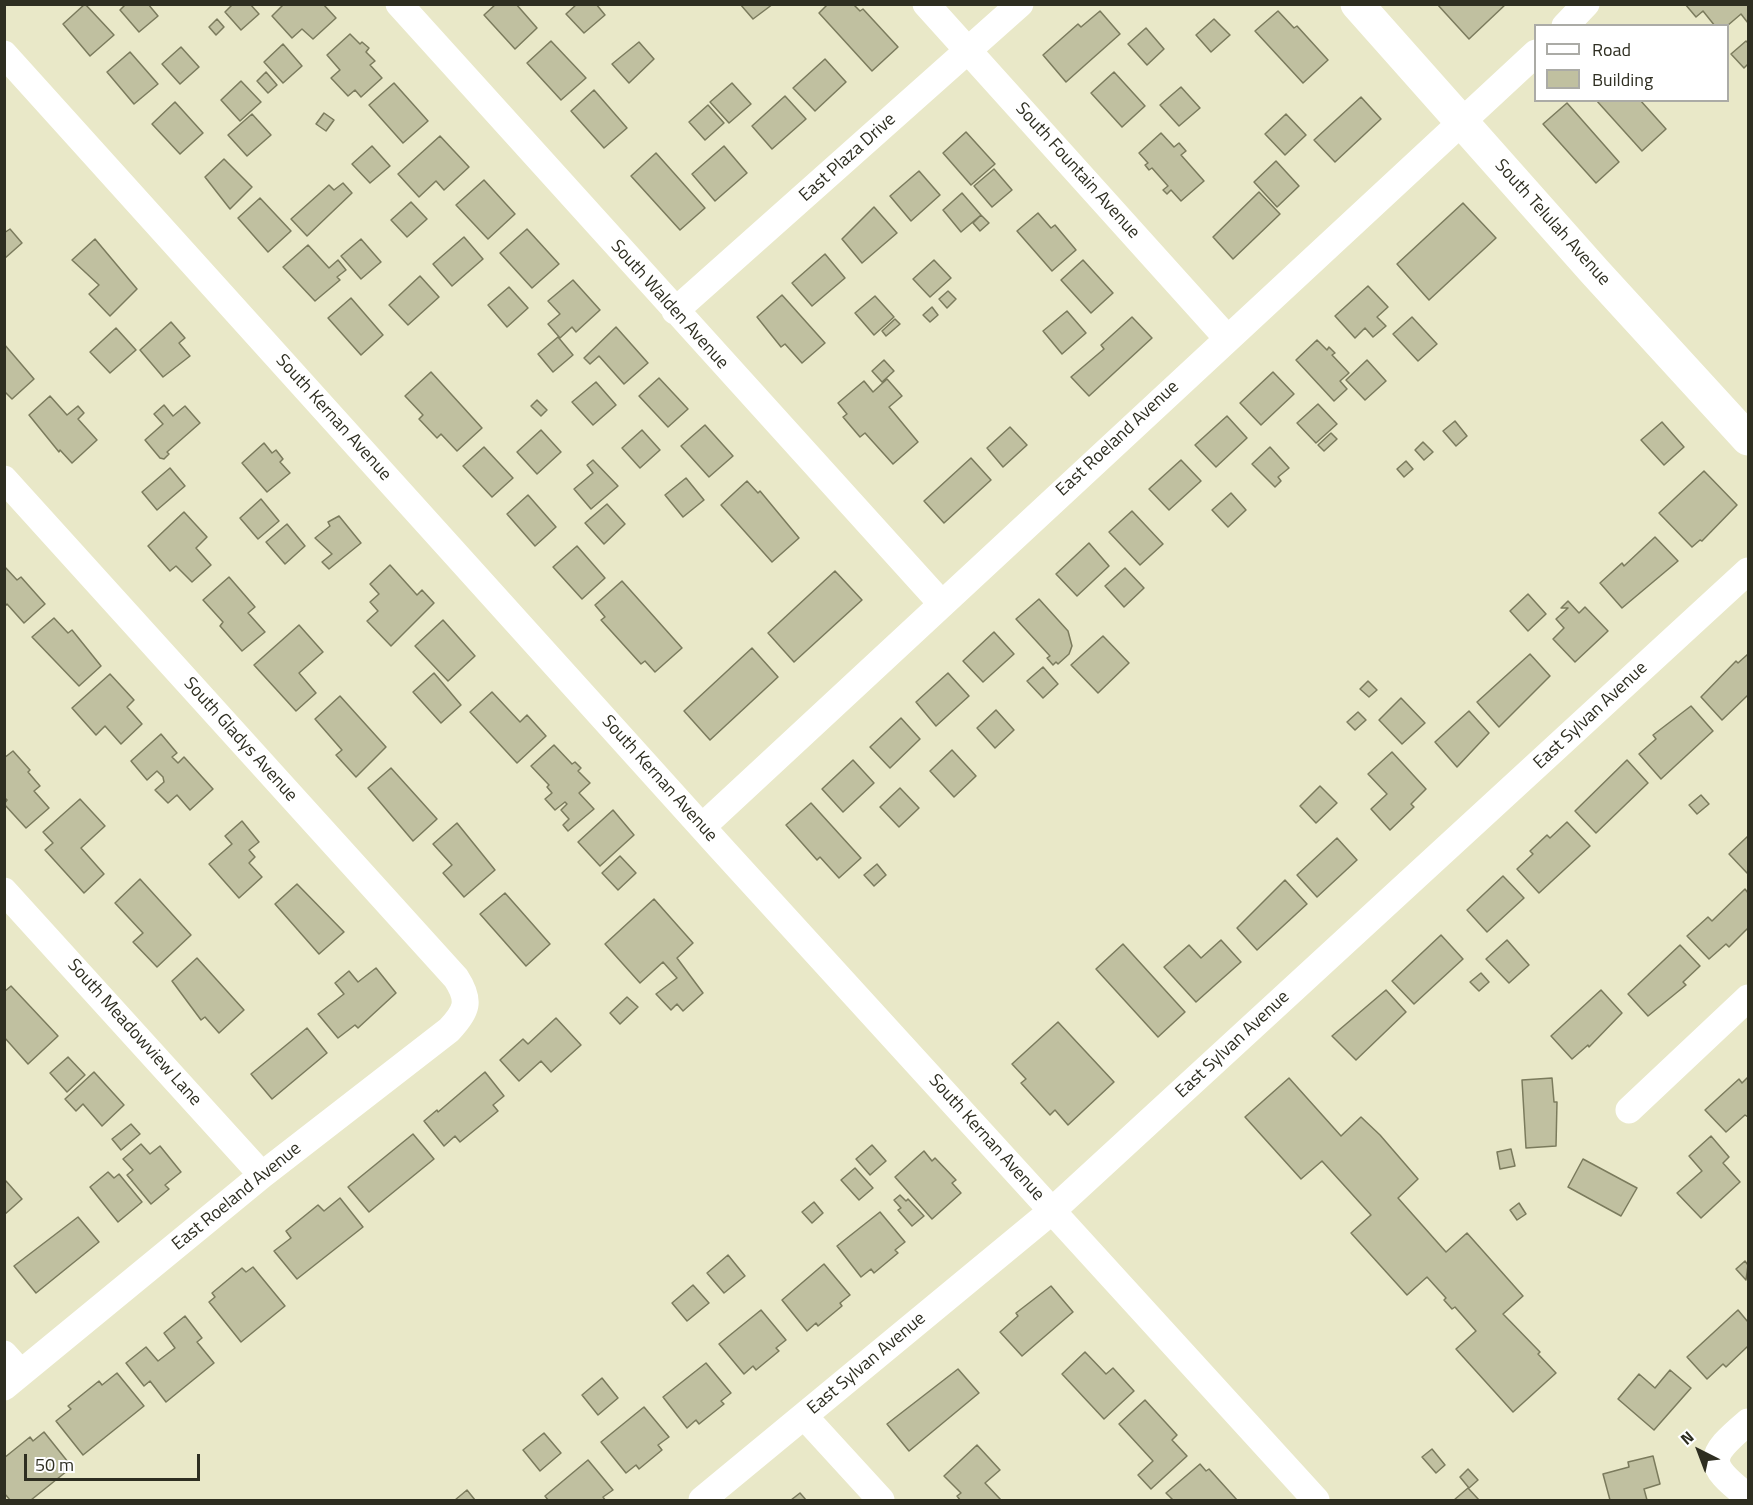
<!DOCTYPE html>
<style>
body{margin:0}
#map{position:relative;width:1753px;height:1505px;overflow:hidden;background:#e9e8c8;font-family:"Titillium Web",sans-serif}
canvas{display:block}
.frame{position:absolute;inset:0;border:6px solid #2e2e21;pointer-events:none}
.legend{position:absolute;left:1534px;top:24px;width:195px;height:78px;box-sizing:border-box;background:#fff;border:2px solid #ababa6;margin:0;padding:8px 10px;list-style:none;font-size:18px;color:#2e2e21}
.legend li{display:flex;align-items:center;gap:12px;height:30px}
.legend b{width:30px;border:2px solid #ababa6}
.north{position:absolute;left:1669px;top:1421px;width:60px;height:60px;-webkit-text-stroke:4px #fff;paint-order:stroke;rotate:318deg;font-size:16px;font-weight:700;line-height:24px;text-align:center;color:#2e2e21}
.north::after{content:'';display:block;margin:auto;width:21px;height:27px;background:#2e2e21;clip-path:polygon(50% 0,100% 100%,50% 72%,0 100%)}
.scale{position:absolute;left:24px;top:1454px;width:176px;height:27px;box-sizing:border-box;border:3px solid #2e2e21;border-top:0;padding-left:8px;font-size:18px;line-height:21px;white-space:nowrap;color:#2e2e21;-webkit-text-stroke:4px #fff;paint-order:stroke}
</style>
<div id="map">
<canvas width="1753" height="1505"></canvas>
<div class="frame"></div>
<ul class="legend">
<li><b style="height:8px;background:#fff"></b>Road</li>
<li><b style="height:16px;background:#c0c0a0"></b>Building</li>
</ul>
<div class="north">N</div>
<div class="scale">50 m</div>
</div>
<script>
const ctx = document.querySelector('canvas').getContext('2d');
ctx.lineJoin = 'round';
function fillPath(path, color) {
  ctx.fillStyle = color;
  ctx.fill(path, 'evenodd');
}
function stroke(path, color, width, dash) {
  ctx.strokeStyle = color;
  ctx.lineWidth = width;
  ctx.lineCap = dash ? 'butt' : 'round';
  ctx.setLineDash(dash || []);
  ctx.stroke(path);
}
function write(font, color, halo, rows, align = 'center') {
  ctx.font = font + ' "Titillium Web",sans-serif';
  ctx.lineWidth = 6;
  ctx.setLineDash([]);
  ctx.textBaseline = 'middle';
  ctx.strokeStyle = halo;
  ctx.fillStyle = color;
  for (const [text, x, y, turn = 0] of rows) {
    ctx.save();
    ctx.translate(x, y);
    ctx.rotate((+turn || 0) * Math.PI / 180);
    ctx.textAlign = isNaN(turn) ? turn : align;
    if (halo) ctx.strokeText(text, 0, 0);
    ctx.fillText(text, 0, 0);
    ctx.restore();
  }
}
const building = new Path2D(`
 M85 4 114 35 90 56 63 24Z
 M126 4H148L158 16 139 32 120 10Z
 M233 4H250L259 14 241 30 225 12Z
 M284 4H323L336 18 313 39 302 29 292 38 272 16Z
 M496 4H516L537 28 515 49 484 15Z
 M577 4H596L605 15 584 33 566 14Z
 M740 4H773L753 19Z
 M828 4H853L860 11 863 9 898 47 872 71 819 13Z
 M1437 4H1506L1469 39Z
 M1685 4H1748V23L1741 14 1727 26H1715L1703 11 1696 17Z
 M1100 11 1120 34 1066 82 1043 55 1078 24 1081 27Z
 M1278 11 1294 28 1297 26 1328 60 1303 83 1255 31Z
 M217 19 224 27 216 35 209 27Z
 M1214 19 1230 35 1211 52 1196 35Z
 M1146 28 1164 49 1147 65 1128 44Z
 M350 34 360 44 362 42 369 48 366 52 375 61 370 65 382 78 361 97 355 90 348 96 331 78 340 70 327 55Z
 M551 41 586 78 561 100 527 63Z
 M1746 41 1748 43V64L1744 68 1731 54Z
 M639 42 654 59 629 83 612 64Z
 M283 44 302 66 283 83 264 62Z
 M181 47 199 67 180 84 162 64Z
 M130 52 158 84 134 104 107 72Z
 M825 59 846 82 815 111 793 88Z
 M266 72 277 85 268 93 257 81Z
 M1114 72 1145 106 1122 127 1091 93Z
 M241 81 261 102 240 121 221 100Z
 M394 83 428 121 403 143 369 105Z
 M732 83 751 104 729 123 710 102Z
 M1181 87 1200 108 1179 126 1160 105Z
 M594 90 627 128 604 148 571 111Z
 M785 96 806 119 772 149 752 126Z
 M1361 97 1381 119 1335 162 1314 140Z
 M1596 100H1640L1666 129 1642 151Z
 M175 102 203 133 180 154 152 124Z
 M1567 103 1619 162 1596 183 1543 124Z
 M708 105 724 123 705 140 689 122Z
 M324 113 334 120 326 131 316 124Z
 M252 114 271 135 247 156 228 135Z
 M1286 114 1306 135 1285 155 1265 134Z
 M966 132 995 164 971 185 943 153Z
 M1161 133 1174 147 1179 143 1186 151 1181 155 1204 181 1181 201 1171 190 1167 194 1163 190 1168 186 1152 168 1149 170 1145 165 1148 163 1139 153Z
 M440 136 469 167 444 190 436 181 419 197 398 174Z
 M372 146 390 166 370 183 352 164Z
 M724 146 747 173 715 201 692 174Z
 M656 153 705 208 680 230 631 176Z
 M224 159 252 187 230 209 205 177Z
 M1276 161 1299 186 1277 207 1254 182Z
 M994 169 1012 190 992 207 974 186Z
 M919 171 940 195 911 221 890 196Z
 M484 180 515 214 488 239 456 205Z
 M343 183 352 193 307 236 291 219 329 185 334 190Z
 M1259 192 1280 214 1233 259 1213 237Z
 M962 193 981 215 961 232 943 210Z
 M260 198 291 231 268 252 238 218Z
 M411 202 427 219 407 237 391 220Z
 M1463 203 1496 238 1429 300 1397 264Z
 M874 207 897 233 862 263 842 239Z
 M1038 213 1051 228 1055 225 1076 250 1052 271 1017 231Z
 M981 215 989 223 980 231 973 223Z
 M10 229 22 243 4 259V233Z
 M527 229 559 264 532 288 500 253Z
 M464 237 483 259 452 286 433 264Z
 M95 239 137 289 110 316 89 294 99 285 72 260Z
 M361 239 381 262 361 279 341 256Z
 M308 245 329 268 338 260 346 270 337 277 340 280 315 301 283 267Z
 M825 254 845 278 812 306 792 283Z
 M934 260 951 278 930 297 913 279Z
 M1083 260 1113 293 1091 313 1061 280Z
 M420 276 439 297 408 325 389 305Z
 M573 280 600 310 576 332 572 327 560 338 548 324 560 314 548 301Z
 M1368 286 1388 307 1377 317 1386 326 1373 337 1365 328 1355 338 1335 316Z
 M509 287 528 308 507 327 488 305Z
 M948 291 956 299 947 308 939 299Z
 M782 295 825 343 802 363 785 344 781 347 757 317Z
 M875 296 894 317 874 335 855 313Z
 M351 298 383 335 361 355 328 318Z
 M932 307 938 315 930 322 923 315Z
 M1067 311 1086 333 1062 354 1043 331Z
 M1132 317 1152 338 1089 396 1071 377 1104 349 1101 345Z
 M1412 317 1437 344 1418 361 1393 334Z
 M895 319 900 324 886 336 882 331Z
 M171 322 185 338 179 343 190 356 163 377 140 350Z
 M616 327 648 363 624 384 599 356 590 364 584 358Z
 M116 328 136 350 110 373 90 352Z
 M558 337 573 355 553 372 538 354Z
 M1317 340 1327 350 1329 347 1335 353 1332 355 1349 373 1340 381 1347 389 1334 401 1296 360Z
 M4 344 34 379 12 399 4 391Z
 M884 360 894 371 882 382 872 371Z
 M1367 360 1386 381 1365 400 1346 380Z
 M431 372 482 428 457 451 441 434 437 438 419 419 423 415 405 396Z
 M1273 372 1294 394 1261 425 1240 403Z
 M659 378 688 409 668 427 639 396Z
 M887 379 902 396 889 407 918 442 893 464 865 433 860 437 843 417 847 414 838 403 864 381 873 392Z
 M596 382 616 405 593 425 572 402Z
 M50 396 67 415 78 406 84 413 78 419 97 440 72 463 60 450 59 452 29 415Z
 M537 400 547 410 541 416 531 406Z
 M1318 404 1337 424 1316 443 1297 423Z
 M164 405 173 416 185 406 200 423 167 452 169 454 164 459 160 458 145 440 163 424 154 414Z
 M1227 416 1247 438 1216 467 1195 445Z
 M1455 421 1467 436 1456 446 1443 431Z
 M1662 422 1684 447 1664 465 1641 440Z
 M705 425 733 456 709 477 681 446Z
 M1010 427 1027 445 1003 467 987 448Z
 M541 430 561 452 537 474 517 452Z
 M642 430 660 450 640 468 622 448Z
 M1331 433 1337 439 1324 451 1318 445Z
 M1423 442 1433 452 1424 460 1415 450Z
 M264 443 272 453 276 450 283 459 280 462 290 473 267 492 242 463Z
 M484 447 513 478 492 497 463 466Z
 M1270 447 1289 468 1278 477 1281 481 1275 487 1252 464Z
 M971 458 991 480 944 523 924 501Z
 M593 460 618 486 591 509 574 489 593 473 587 465Z
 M1181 460 1201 481 1169 510 1149 489Z
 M1406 461 1413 469 1404 477 1397 469Z
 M170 468 185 486 157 510 142 492Z
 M1704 471 1737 505 1702 541 1700 540 1692 547 1659 513Z
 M686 478 704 500 683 517 665 495Z
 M747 481 758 493 760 491 799 538 772 562 721 505Z
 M1231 493 1246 510 1228 527 1212 510Z
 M528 495 556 527 535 546 507 514Z
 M261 499 279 521 258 539 240 518Z
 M607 504 625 524 604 544 585 523Z
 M1132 511 1163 544 1140 565 1109 532Z
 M184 512 207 537 196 548 211 565 192 582 176 566 170 571 148 546Z
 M339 516 361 543 329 569 322 562 332 554 315 538 330 526 328 522Z
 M287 524 305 546 285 564 266 542Z
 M1655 537 1678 561 1622 608 1600 583 1622 563 1624 566Z
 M1089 543 1109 566 1077 596 1056 574Z
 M577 546 605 578 582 599 553 567Z
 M390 565 417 595 422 590 434 603 391 646 367 621 378 611 370 602 379 594 370 584Z
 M4 566 17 580 21 577 45 604 24 623 7 604 4 607Z
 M1125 568 1144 588 1124 607 1105 586Z
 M835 571 862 600 794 662 768 633Z
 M229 577 255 607 248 613 265 632 242 651 220 626 223 622 203 600Z
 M622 581 682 648 655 672 645 661 641 664 601 620 605 617 595 605Z
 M1528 594 1546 614 1528 631 1510 611Z
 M1039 599 1068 631 1072 646 1069 654 1058 664 1056 662 1053 665 1047 658 1050 656 1016 619Z
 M1568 601 1579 613 1585 607 1608 631 1575 662 1553 639 1564 628 1556 619 1568 608H1561Z
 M54 618 68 633 72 630 101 666 79 686 32 637Z
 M443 620 475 656 448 681 415 646Z
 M299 625 323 652 299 673 316 693 296 711 254 665Z
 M994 632 1014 654 983 682 963 661Z
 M1103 636 1129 663 1098 693 1071 665Z
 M752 648 778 677 710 740 684 711Z
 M1530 654 1550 676 1499 727 1477 702Z
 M1748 654V695L1722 720 1701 697 1736 661 1738 663Z
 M1043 667 1058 684 1043 698 1027 681Z
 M434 673 461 705 441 723 413 692Z
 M948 673 969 696 936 726 916 702Z
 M110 674 134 700 127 707 142 724 121 744 105 726 96 735 72 708Z
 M1368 681 1377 690 1369 697 1360 689Z
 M492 692 520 722 527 715 546 736 517 763 470 712Z
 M340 696 386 747 356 777 336 755 342 750 315 719Z
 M1401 698 1425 723 1402 744 1379 720Z
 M1691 706 1713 731 1661 779 1639 754 1656 739 1653 735Z
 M996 710 1014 730 995 748 977 728Z
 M1469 711 1489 733 1457 767 1435 742Z
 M1358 712 1366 720 1355 730 1347 722Z
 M901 718 920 739 890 768 870 747Z
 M161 734 177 753 172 757 178 763 184 757 213 789 190 810 177 795 168 803 155 790 164 782 163 777 157 771 147 780 131 761Z
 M554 745 572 764 575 762 581 768 578 771 590 783 579 793 594 809 568 831 563 825 569 819 561 810 567 804 565 802 555 810 545 799 552 793 547 787 549 785 531 766Z
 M952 750 976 776 954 797 930 771Z
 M13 751 30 770 28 772 40 786 34 791 49 808 26 828 4 804 7 800 4 797V758Z
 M1392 752 1426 789 1411 804 1414 807 1390 830 1371 809 1387 794 1368 774Z
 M853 760 874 783 843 812 822 789Z
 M1627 760 1648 783 1596 833 1575 811Z
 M391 768 437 819 413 841 368 788Z
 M1320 786 1337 803 1316 823 1300 806Z
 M900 788 919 808 899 827 880 807Z
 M1701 795 1709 804 1697 814 1689 805Z
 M80 799 105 826 81 848 104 874 84 893 45 850 53 843 43 832Z
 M811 803 861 858 839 878 820 857 817 860 786 825Z
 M613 810 634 835 600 866 578 842Z
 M242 821 259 842 249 850 255 857 249 863 262 877 239 898 209 864 232 844 225 836Z
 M1567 822 1590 846 1539 893 1517 869 1533 854 1530 851 1547 835 1550 838Z
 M457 823 495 870 464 897 443 873 452 865 433 844Z
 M1748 836V872L1747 873 1729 854Z
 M1337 838 1357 860 1317 897 1297 875Z
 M620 856 636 873 618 890 602 873Z
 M877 864 886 875 874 886 864 875Z
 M1503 876 1524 898 1487 932 1467 910Z
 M140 879 191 935 157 967 133 942 143 933 115 903Z
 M1285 880 1307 904 1257 950 1237 928Z
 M297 884 344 932 319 954 275 904Z
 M1745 889 1748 893V928L1729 947 1726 944 1709 959 1687 936 1708 917 1712 921Z
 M505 893 550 944 526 966 480 914Z
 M654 899 693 943 677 958 703 993 683 1011 677 1004 671 1010 656 994 677 978 663 962 640 983 605 944Z
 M1441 935 1463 959 1414 1004 1392 981Z
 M1221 940 1241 962 1196 1002 1164 967 1189 945 1201 958Z
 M1507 940 1529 965 1509 983 1486 959Z
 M1123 944 1185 1012 1158 1037 1096 969Z
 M1680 945 1700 966 1683 982 1686 985 1648 1016 1628 994Z
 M197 958 244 1010 219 1033 205 1017 201 1020 172 981Z
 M376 968 396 993 358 1028 355 1025 338 1038 318 1014 344 994 335 983 349 971 358 982Z
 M1481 973 1489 982 1479 991 1470 982Z
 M11 986 58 1036 28 1064 4 1037V992Z
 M1386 990 1406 1012 1356 1060 1332 1036Z
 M1601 990 1622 1013 1589 1047 1588 1045 1572 1059 1551 1036Z
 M627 997 638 1007 620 1024 610 1013Z
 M556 1018 581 1045 551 1072 541 1061 519 1081 500 1060 523 1039 528 1044Z
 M1058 1022 1114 1082 1068 1125 1055 1110 1050 1115 1021 1083 1026 1079 1012 1064Z
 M307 1028 327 1053 272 1099 251 1074Z
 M68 1057 85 1075 67 1092 50 1073Z
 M94 1072 124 1105 102 1126 83 1104 76 1111 65 1099Z
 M485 1072 504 1096 493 1105 498 1111 460 1142 455 1136 444 1146 424 1121 437 1110 438 1112Z
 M1748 1077V1117L1745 1115 1726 1132 1705 1110 1739 1079 1742 1083Z
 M1289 1078 1341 1136 1361 1117 1380 1135 1418 1179 1398 1198 1446 1252 1467 1233 1523 1296 1503 1314 1540 1352 1538 1354 1556 1373 1513 1412 1456 1349 1476 1331 1455 1307 1452 1309 1444 1300 1446 1298 1427 1277 1407 1295 1351 1233 1371 1215 1322 1161 1301 1179 1245 1117Z
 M1552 1078 1554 1102H1557L1556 1146 1526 1148 1522 1080Z
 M131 1124 140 1134 121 1150 112 1139Z
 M413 1134 434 1159 369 1212 348 1187Z
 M1711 1136 1729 1157 1723 1163 1740 1182 1701 1218 1677 1193 1702 1171 1689 1156Z
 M141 1144 150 1154 160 1146 181 1172 165 1185 169 1189 151 1204 127 1175 133 1170 123 1159Z
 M872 1145 886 1161 870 1175 856 1159Z
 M1511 1149 1515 1166 1500 1169 1497 1152Z
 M924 1151 932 1161 935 1158 956 1180 952 1183 961 1193 932 1219 895 1177Z
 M1583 1159 1637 1188 1621 1216 1568 1187Z
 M855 1168 873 1188 859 1200 841 1180Z
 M108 1172 114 1178 119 1174 142 1202 118 1222 90 1187Z
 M6 1181 22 1199 4 1215V1183Z
 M900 1195 906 1201 908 1199 924 1216 912 1226 898 1210 901 1208 894 1200Z
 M340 1198 363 1227 297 1279 274 1251 291 1238 286 1231 318 1205 324 1211Z
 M814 1202 823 1213 812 1223 802 1212Z
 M1519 1203 1526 1214 1517 1220 1510 1210Z
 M880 1212 905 1242 895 1250 898 1253 874 1273 871 1269 861 1277 837 1246Z
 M78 1217 99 1242 36 1293 14 1266Z
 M728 1255 745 1276 724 1293 707 1273Z
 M1745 1261 1748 1265 1746 1280 1736 1269Z
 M824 1264 850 1295 840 1303 842 1306 818 1326 816 1323 807 1331 782 1300Z
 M253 1267 285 1306 241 1342 209 1302 215 1297 212 1293 242 1268 246 1272Z
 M693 1285 709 1303 687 1321 672 1303Z
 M1051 1286 1073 1312 1022 1356 1000 1332 1018 1316 1016 1313Z
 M761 1310 786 1340 776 1348 779 1351 756 1370 753 1366 744 1374 719 1344Z
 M1738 1310 1748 1322V1346L1726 1367 1723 1364 1707 1379 1687 1357Z
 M185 1316 202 1338 197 1342 214 1363 166 1402 150 1381 144 1386 126 1363 146 1347 158 1361 175 1348 164 1333Z
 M1085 1352 1106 1374 1113 1368 1134 1391 1104 1419 1062 1374Z
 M706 1363 731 1393 721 1401 724 1404 699 1424 696 1420 687 1428 663 1397Z
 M958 1369 979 1393 909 1451 887 1424Z
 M1670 1370 1691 1388 1654 1430 1618 1399 1639 1374 1655 1388Z
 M117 1373 144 1406 83 1455 56 1421 71 1409 68 1406 99 1381 102 1385Z
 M602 1378 618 1398 598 1415 582 1395Z
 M1145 1400 1177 1435 1172 1440 1187 1456 1151 1489 1138 1475 1153 1461 1119 1424Z
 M644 1407 669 1437 658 1445 662 1450 639 1469 636 1465 626 1473 601 1442Z
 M44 1432 72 1467 31 1500H10L4 1493V1458L30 1437 33 1441Z
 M544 1433 561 1453 540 1471 523 1450Z
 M977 1445 1000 1470 985 1483 1001 1500H960L957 1496 961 1493 944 1476Z
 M1432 1449 1445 1465 1436 1473 1422 1457Z
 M1653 1456 1660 1484 1644 1489 1647 1500H1610L1603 1474 1629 1467 1628 1462Z
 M588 1460 613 1490 603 1497 605 1500H548L545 1496Z
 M1200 1464 1206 1471 1209 1469 1237 1500H1173L1166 1493Z
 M1468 1469 1478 1480 1469 1488 1460 1477Z
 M1468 1488 1479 1500H1454Z
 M467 1490 475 1500H455Z
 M800 1493 806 1500H791Z`);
const minor = new Path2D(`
 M399 4 942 604
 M926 4 1227 338
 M1565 26 1586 4
 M4 54 720 847 1316 1500
 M675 311 1020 4
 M4 479 456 978C471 1001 467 1011 449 1030L262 1175 4 1387
 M702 827 1536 53
 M4 891 262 1175
 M1629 1110 1748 998
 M4 1354 21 1373
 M804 1416 881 1500
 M1748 1422C1707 1457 1705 1463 1748 1497
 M702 1500 1053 1210 1748 571`);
const tertiary = new Path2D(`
 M1357 4 1595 272 1748 439`);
const streetNames = [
 ["East Plaza Drive",848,158,-42],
 ["South Fountain Avenue",1077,171,48],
 ["South Telulah Avenue",1552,223,48],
 ["South Walden Avenue",669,305,48],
 ["South Kernan Avenue",333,418,48],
 ["East Roeland Avenue",1118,439,-43],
 ["East Sylvan Avenue",1591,716,-43],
 ["South Gladys Avenue",240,740,48],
 ["South Kernan Avenue",659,779,48],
 ["South Meadowview Lane",134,1033,48],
 ["East Sylvan Avenue",1233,1045,-43],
 ["South Kernan Avenue",986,1138,48],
 ["East Roeland Avenue",237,1197,-39],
 ["East Sylvan Avenue",867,1364,-40]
];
fillPath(building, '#c0c0a0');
stroke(building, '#7b7b5d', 1.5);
stroke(minor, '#fff', 27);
stroke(tertiary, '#fff', 33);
write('18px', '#2e2e21', '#fff', streetNames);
</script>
